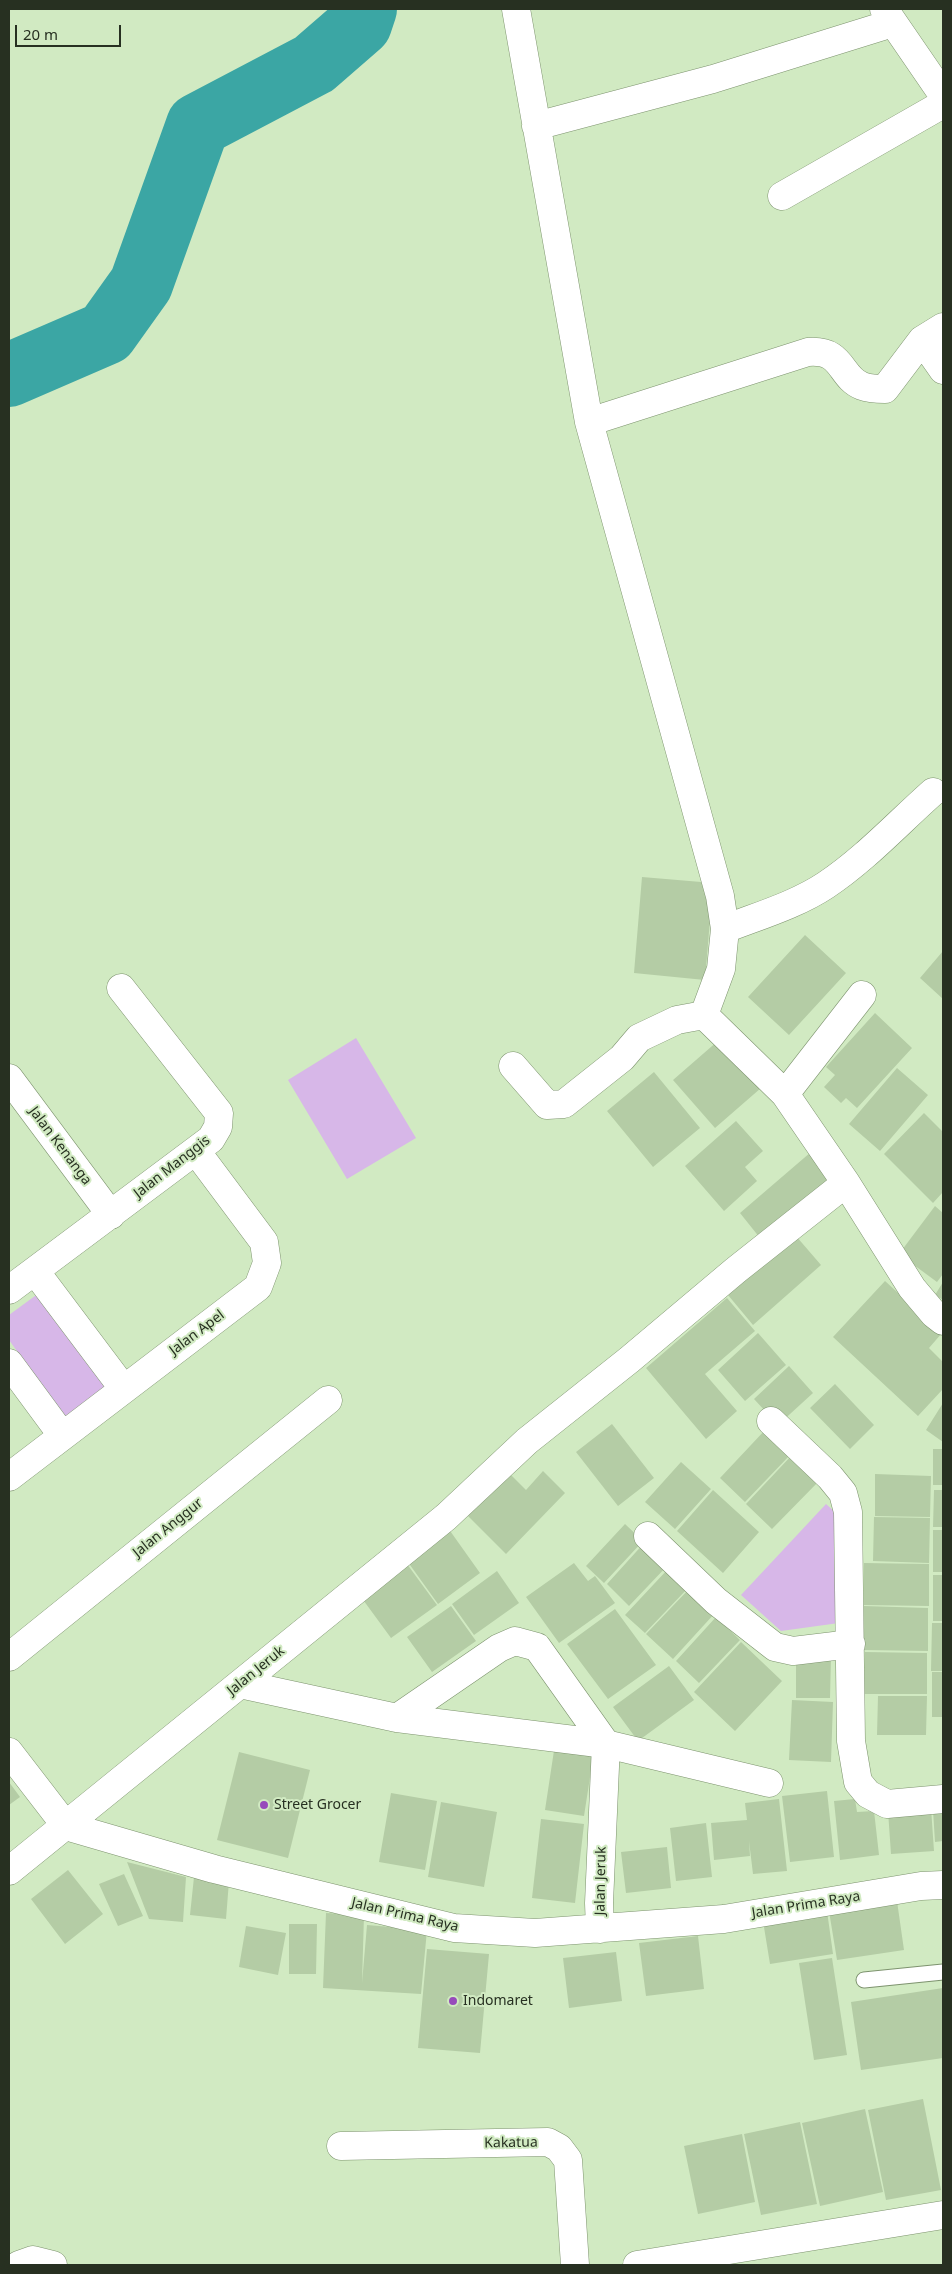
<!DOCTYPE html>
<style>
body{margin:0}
#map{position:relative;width:952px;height:2274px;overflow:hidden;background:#d1eac2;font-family:"Noto Sans",sans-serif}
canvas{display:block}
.frame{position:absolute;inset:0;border:10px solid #273021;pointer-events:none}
.scale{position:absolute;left:15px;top:25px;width:106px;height:22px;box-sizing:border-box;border:2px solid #273021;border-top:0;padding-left:6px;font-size:15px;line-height:18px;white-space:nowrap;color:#273021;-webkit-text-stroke:4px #d1eac2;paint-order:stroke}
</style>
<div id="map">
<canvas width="952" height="2274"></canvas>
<div class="frame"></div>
<div class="scale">20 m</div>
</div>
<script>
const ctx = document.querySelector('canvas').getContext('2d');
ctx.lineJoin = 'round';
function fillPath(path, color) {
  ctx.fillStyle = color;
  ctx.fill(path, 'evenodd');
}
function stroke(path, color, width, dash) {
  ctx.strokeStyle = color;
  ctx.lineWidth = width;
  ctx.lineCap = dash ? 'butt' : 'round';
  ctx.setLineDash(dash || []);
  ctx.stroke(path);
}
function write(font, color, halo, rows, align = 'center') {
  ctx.font = font + ' "Noto Sans",sans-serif';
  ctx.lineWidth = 4;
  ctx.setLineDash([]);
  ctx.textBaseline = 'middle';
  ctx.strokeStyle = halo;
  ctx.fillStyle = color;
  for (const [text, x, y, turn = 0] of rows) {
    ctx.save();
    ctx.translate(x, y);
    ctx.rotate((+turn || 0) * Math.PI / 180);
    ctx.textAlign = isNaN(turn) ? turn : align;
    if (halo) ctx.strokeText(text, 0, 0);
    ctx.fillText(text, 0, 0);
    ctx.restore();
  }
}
const green = new Path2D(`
 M356 1038 416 1138 347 1179 288 1080Z
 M39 1293 108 1388 66 1419 9 1340V1315Z
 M826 1504 844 1520 839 1623 781 1631 741 1595Z`);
const river = new Path2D(`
 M9 375 106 333 141 284 198 125 314 64 360 24 365 9`);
const building = new Path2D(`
 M642 877 713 883 705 980 634 973Z
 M805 935 846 973 789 1035 748 997Z
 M943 951V999L920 978Z
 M875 1013 912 1048 857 1108 846 1098 841 1103 824 1087 835 1075 826 1067Z
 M719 1040 761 1088 715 1128 673 1080Z
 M897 1068 928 1095 880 1151 849 1124Z
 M654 1072 700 1128 653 1167 607 1111Z
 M924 1113 943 1132V1192L933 1203 884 1154Z
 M736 1121 763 1151 745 1167 757 1181 724 1211 685 1166Z
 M811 1152 835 1182 764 1243 740 1213Z
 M935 1206 943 1213V1274L937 1282 899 1254Z
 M796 1236 821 1265 753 1325 728 1295Z
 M885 1281 942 1333 929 1348 943 1362V1389L918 1416 833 1337Z
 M943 1282V1300L935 1295Z
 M727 1298 755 1331 705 1374 737 1411 706 1439 646 1368Z
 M758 1333 786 1365 745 1401 718 1370Z
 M789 1366 813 1393 778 1425 754 1399Z
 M835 1384 874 1425 850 1449 810 1408Z
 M943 1403V1442L926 1430Z
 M612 1424 654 1478 618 1506 576 1452Z
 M766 1429 791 1454 745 1502 720 1478Z
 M933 1449H943V1485H933Z
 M792 1455 819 1481 772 1529 746 1504Z
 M681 1462 711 1489 675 1529 645 1502Z
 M543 1471 565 1493 506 1554 467 1515 509 1473 526 1490Z
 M875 1474 931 1476 930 1517 875 1516Z
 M713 1490 759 1532 723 1573 677 1531Z
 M934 1490H943V1527H933Z
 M874 1517 930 1518 929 1563 873 1561Z
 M625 1524 643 1541 604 1583 586 1566Z
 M448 1528 480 1573 438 1604 405 1558Z
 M933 1530H943V1572H933Z
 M645 1542 668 1565 629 1606 607 1584Z
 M574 1563 588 1581 595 1576 615 1603 559 1643 526 1597Z
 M864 1563 929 1564V1606L864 1605Z
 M407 1564 437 1605 391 1638 361 1597Z
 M668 1569 688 1588 645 1633 625 1615Z
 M497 1571 519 1603 474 1635 452 1604Z
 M933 1575H943V1621H933Z
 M689 1589 715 1613 673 1659 646 1634Z
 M451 1606 476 1641 432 1672 407 1637Z
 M864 1606 928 1608V1651L864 1650Z
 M615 1609 656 1665 608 1699 567 1644Z
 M716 1617 740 1640 699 1683 676 1661Z
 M932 1623H943V1671H931Z
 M741 1642 782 1681 735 1731 694 1692Z
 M865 1652 927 1653V1694H864Z
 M796 1655 831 1656 830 1698H796Z
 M669 1666 694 1700 638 1741 613 1707Z
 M932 1672H943V1717H932Z
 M878 1696H927L926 1735H877Z
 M792 1700 833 1702 831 1762 789 1760Z
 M555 1744 594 1751 584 1816 545 1810Z
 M239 1752 310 1770 288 1858 217 1840Z
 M9 1782 20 1797 9 1805Z
 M827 1791 834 1857 790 1862 782 1796Z
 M391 1793 437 1801 425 1870 379 1862Z
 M779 1799 787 1871 753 1874 749 1841 750 1856 714 1860 711 1823 747 1820 745 1803Z
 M855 1799 857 1812 874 1811 879 1855 840 1860 834 1801Z
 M441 1802 497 1812 484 1887 428 1877Z
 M931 1808 934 1851 891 1854 888 1811Z
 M943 1809V1841L935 1842 933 1810Z
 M541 1819 584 1824 575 1903 532 1898Z
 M706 1823 712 1877 676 1881 670 1828Z
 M667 1847 671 1888 626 1893 621 1852Z
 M127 1862 186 1877 183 1922 149 1919Z
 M68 1870 103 1914 65 1944 31 1899Z
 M124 1874 143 1916 118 1926 99 1884Z
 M194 1877 229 1881 226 1919 190 1915Z
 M897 1901 904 1950 837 1960 829 1911Z
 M827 1911 833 1954 770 1964 763 1921Z
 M326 1913 364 1915 362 1983 367 1925 427 1930 421 1994 323 1988Z
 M289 1924H317L316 1974H289Z
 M246 1926 286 1933 278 1975 239 1967Z
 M698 1936 704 1989 646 1996 639 1943Z
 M427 1949 489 1954 480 2053 418 2048Z
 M616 1952 622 2001 569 2008 563 1958Z
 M832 1958 847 2055 814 2060 799 1963Z
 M943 1988V2058L861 2070 851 2002Z
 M923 2099 941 2190 886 2200 868 2110Z
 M865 2109 883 2192 820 2206 802 2123Z
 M800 2122 817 2204 761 2215 744 2134Z
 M742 2134 755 2202 698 2214 684 2146Z`);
const lane = new Path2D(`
 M864 1980 943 1972`);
const street = new Path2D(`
 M516 9 589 422 720 896 725 929 721 969 704 1015 785 1094 846 1183 912 1288 934 1314 943 1321
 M884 9 943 95
 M536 126 713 79 893 23
 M782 196 943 104
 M922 340 943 370
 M589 422 808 352C844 349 839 377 862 386 870 389 877 389 885 389L922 340 943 327
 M725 929C758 916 796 905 826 885 865 859 898 823 933 792
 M513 1066 547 1105 564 1104 622 1058 639 1038 677 1020 704 1015
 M9 1078 111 1215
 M785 1094 862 995
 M35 1271 123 1388
 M9 1290 211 1139 218 1127 219 1113 121 988
 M9 1363 62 1435
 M771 1421 830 1477 843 1493 848 1512 851 1741 858 1782 868 1794 887 1804 943 1799
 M9 1477 258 1287 267 1263 264 1242 196 1151
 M648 1536 716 1601 775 1647 793 1651 851 1644
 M9 1657 328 1400
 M240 1684 397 1718 606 1744 769 1783
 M397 1718 499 1648 515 1641 537 1647 606 1744 599 1903 600 1929
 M9 1752 66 1826
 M66 1826 214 1869 454 1928 535 1933 724 1919 921 1886 943 1885
 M9 1871 446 1517 527 1441 629 1360 736 1270 846 1183
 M341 2146 548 2142 559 2148 568 2160 575 2265
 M19 2265 33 2260 53 2265
 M637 2265 943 2215`);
const markers = [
 [264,1805,5,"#974abb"],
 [453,2001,5,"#974abb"]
];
const streetNames = [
 ["Jalan Kenanga",60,1146,53],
 ["Jalan Manggis",172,1167,-38],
 ["Jalan Apel",197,1333,-37],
 ["Jalan Anggur",168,1528,-39],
 ["Jalan Jeruk",256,1671,-39],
 ["Jalan Jeruk",601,1881,-89],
 ["Jalan Prima Raya",806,1905,-9],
 ["Jalan Prima Raya",405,1915,13],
 ["Kakatua",511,2143,-1]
];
const poiNames = [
 ["Street Grocer",274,1805],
 ["Indomaret",463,2001]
];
fillPath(green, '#d7b7e8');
stroke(river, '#3ba6a4', 64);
fillPath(building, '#b4cca5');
stroke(lane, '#7d936e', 17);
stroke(street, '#7d936e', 29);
stroke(lane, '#fff', 15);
stroke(street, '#fff', 28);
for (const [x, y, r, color] of markers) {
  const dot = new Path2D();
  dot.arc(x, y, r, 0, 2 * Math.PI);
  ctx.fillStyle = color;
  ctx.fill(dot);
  stroke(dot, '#d1eac2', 2);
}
write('14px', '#273021', '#d1eac2', streetNames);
write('14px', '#273021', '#d1eac2', poiNames, 'left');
</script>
